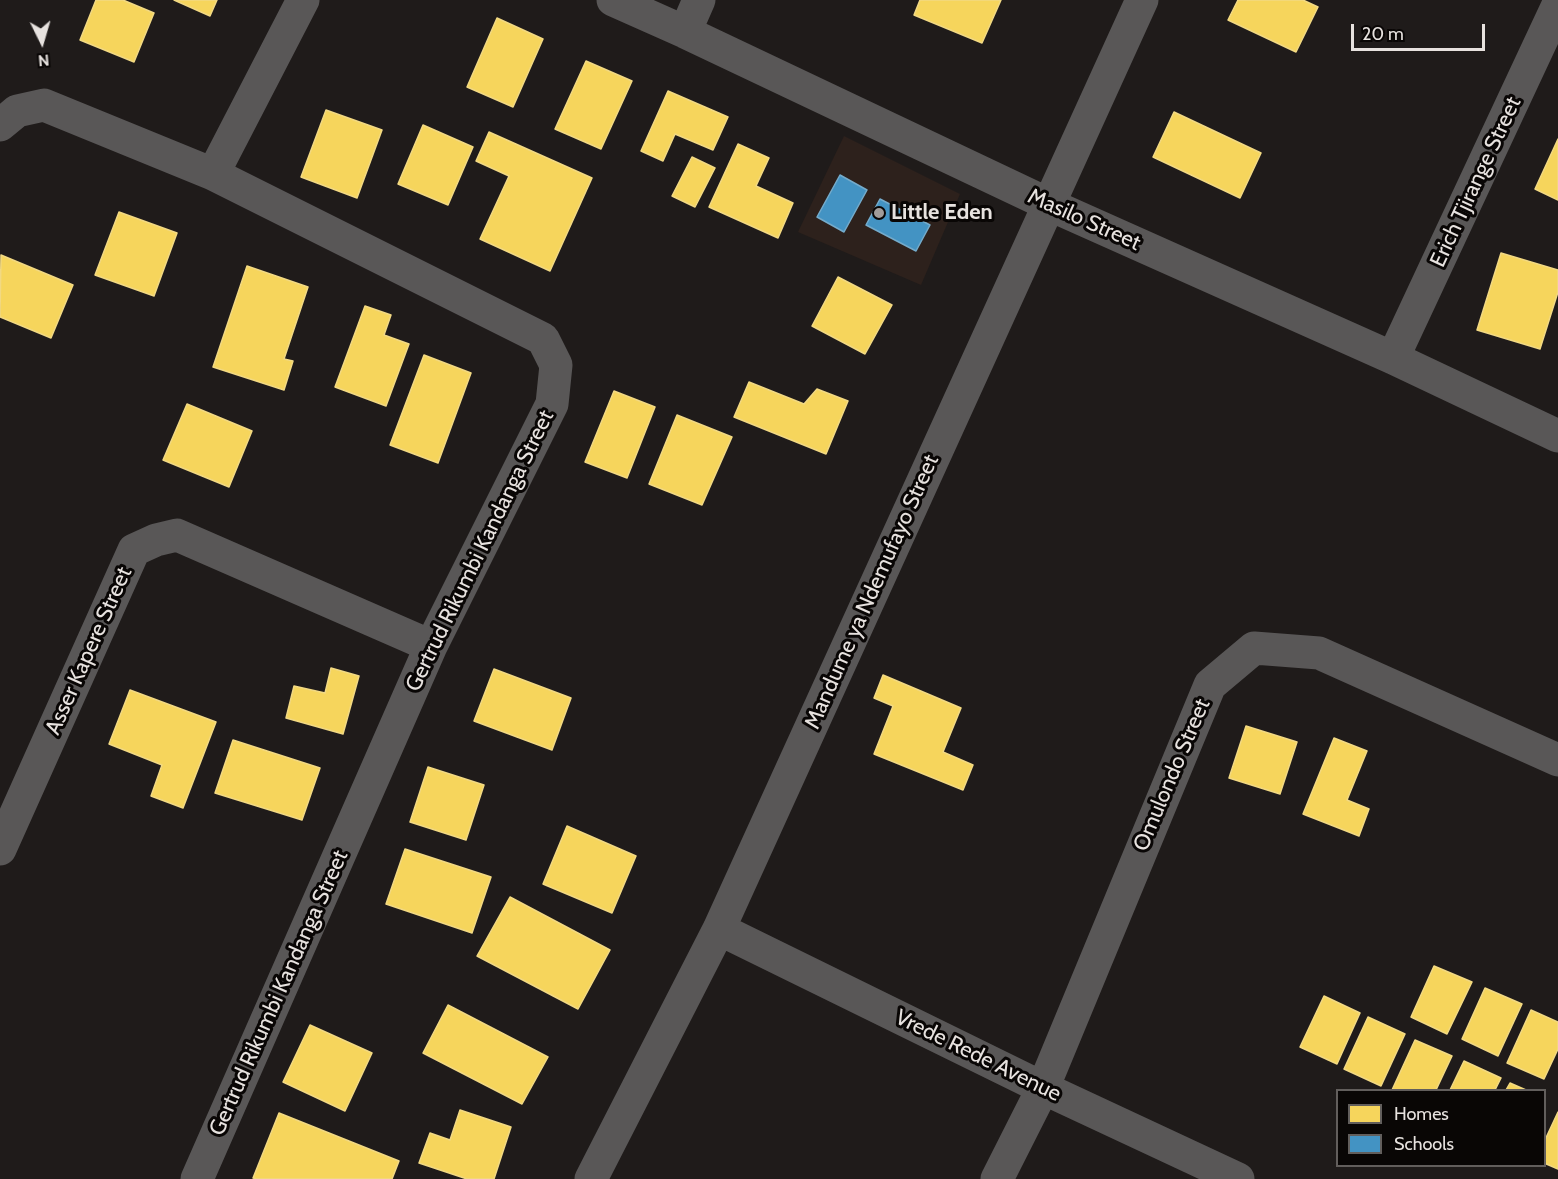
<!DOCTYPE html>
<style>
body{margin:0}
#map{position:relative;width:1558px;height:1179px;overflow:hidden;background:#1f1b1a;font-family:Cabin,sans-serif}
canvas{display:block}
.legend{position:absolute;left:1336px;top:1089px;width:210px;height:78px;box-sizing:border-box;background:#090605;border:2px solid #625e5c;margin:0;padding:8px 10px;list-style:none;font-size:18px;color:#e7e2df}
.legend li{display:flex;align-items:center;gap:12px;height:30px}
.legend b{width:30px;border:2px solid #625e5c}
.north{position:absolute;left:12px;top:12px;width:60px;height:60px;-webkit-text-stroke:4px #090605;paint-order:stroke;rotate:175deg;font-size:16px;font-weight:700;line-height:24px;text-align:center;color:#e7e2df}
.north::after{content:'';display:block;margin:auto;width:21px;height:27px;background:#e7e2df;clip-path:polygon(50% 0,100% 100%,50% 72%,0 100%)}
.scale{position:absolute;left:1351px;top:24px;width:134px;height:27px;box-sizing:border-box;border:3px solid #e7e2df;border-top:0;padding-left:8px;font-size:18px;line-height:21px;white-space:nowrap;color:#e7e2df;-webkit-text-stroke:4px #090605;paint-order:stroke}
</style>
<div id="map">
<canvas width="1558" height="1179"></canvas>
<ul class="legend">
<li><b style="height:16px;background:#f6d55c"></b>Homes</li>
<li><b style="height:16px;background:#4393c3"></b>Schools</li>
</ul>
<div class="north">N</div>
<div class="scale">20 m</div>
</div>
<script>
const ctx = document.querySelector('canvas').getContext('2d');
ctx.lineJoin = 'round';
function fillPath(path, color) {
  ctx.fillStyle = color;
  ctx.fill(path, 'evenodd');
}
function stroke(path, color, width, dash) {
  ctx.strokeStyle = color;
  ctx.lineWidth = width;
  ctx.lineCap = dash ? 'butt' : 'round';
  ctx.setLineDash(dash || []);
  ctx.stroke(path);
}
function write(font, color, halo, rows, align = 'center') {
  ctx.font = font + ' Cabin,sans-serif';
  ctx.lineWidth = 6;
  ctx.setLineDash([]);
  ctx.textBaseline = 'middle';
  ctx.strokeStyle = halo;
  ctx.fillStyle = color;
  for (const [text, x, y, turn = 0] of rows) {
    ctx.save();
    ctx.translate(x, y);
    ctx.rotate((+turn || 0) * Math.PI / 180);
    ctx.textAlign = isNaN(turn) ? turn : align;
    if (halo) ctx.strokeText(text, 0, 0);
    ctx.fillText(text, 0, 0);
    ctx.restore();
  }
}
const built = new Path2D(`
 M844 136 960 194 921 285 798 232Z`);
const homes = new Path2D(`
 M96 0H123L154 13 134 62 80 40Z
 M174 0H217L210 16Z
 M920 0H1001L982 43 914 15Z
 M1238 0H1303L1318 7 1296 52 1228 20Z
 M497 18 543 39 513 107 467 87Z
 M586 61 632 81 601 149 555 129Z
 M668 91 728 117 713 150 675 134 663 161 641 151Z
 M326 110 382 130 357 198 301 177Z
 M1174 112 1261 153 1240 198 1153 157Z
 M423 125 473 147 448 205 398 184Z
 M489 132 592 178 550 271 480 239 509 176 476 161Z
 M1558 139V200L1535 189Z
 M738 144 769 158 756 186 793 203 778 238 709 207Z
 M692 157 715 168 695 207 672 196Z
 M119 212 177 233 154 296 95 275Z
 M1501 253 1558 270V292L1540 349 1477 330Z
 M1 255 73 285 51 338 0 317Z
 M247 266 308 287 284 359 293 361 284 390 213 367Z
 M838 277 892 305 865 354 812 326Z
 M365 306 391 315 384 335 409 344 386 406 335 387Z
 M424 355 471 373 438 463 390 445Z
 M749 382 804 404 817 389 848 401 826 454 734 417Z
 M614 391 655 407 627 478 585 462Z
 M187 404 252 431 229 487 163 460Z
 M677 415 732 437 702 505 649 484Z
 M331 668 359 676 343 734 286 718 294 686 325 693Z
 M494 669 571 698 552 750 474 721Z
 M883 675 961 708 943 752 973 765 963 790 874 754 893 706 874 698Z
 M130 690 216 722 183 808 151 796 162 765 109 744Z
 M1246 726 1297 742 1280 794 1229 778Z
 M1334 738 1367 751 1347 800 1369 809 1359 836 1303 814Z
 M233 740 320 768 302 820 215 793Z
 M428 767 484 785 466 840 410 822Z
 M567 826 636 856 612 913 543 884Z
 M405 849 491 877 472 933 386 904Z
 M510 897 610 950 578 1009 477 956Z
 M1434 966 1472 982 1447 1034 1411 1017Z
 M1485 988 1522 1004 1498 1056 1462 1039Z
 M1324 996 1360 1013 1337 1064 1300 1047Z
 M448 1005 548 1057 522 1104 423 1053Z
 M1531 1010 1558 1022V1049L1544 1079 1507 1063Z
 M1368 1017 1405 1034 1381 1086 1344 1069Z
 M310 1025 372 1053 345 1111 283 1082Z
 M1415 1040 1452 1056 1436 1090H1392Z
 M1464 1061 1501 1078 1495 1090H1450Z
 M1510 1083 1526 1090H1506Z
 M460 1110 511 1127 494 1179H467L419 1163 430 1133 450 1140Z
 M1558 1112V1169L1544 1163V1142Z
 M279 1113 399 1161 392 1179H257L253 1178Z`);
const schools = new Path2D(`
 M840 175 867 190 844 232 817 217Z
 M880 199 930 225 916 251 866 225Z`);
const minor = new Path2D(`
 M613 0 685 32 1048 204 1393 358 1558 436
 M685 32 699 0
 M0 125 17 111 44 105 213 174 543 339 556 365 552 404 431 646 197 1179
 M213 174 303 0
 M1393 358 1558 5
 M0 849 134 550 156 540 177 535 431 646
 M719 929 1043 1088 1238 1179
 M591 1179 719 929 1142 0
 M997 1179 1043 1088 1210 685 1254 648 1319 653 1558 760`);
const markers = [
 [879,213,6,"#a19c9a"]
];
const streetNames = [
 ["Erich Tjirange Street",1476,182,-65],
 ["Masilo Street",1084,220,24],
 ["Gertrud Rikumbi Kandanga Street",480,551,-64],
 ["Mandume ya Ndemufayo Street",872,592,-66],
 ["Asser Kapere Street",89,651,-66],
 ["Omulondo Street",1172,775,-67],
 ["Gertrud Rikumbi Kandanga Street",279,993,-66],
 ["Vrede Rede Avenue",978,1056,26]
];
const poiNames = [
 ["Little Eden",891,213]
];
fillPath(built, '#2d211c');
fillPath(homes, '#f6d55c');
stroke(homes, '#f2d983', 1.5);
fillPath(schools, '#4393c3');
stroke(schools, '#74abcb', 1.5);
stroke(minor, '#595757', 33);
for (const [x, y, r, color] of markers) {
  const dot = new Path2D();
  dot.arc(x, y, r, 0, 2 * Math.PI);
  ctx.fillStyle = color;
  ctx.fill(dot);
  stroke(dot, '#090605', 2);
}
write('22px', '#e7e2df', '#090605', streetNames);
write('bold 22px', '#e7e2df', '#090605', poiNames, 'left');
</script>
